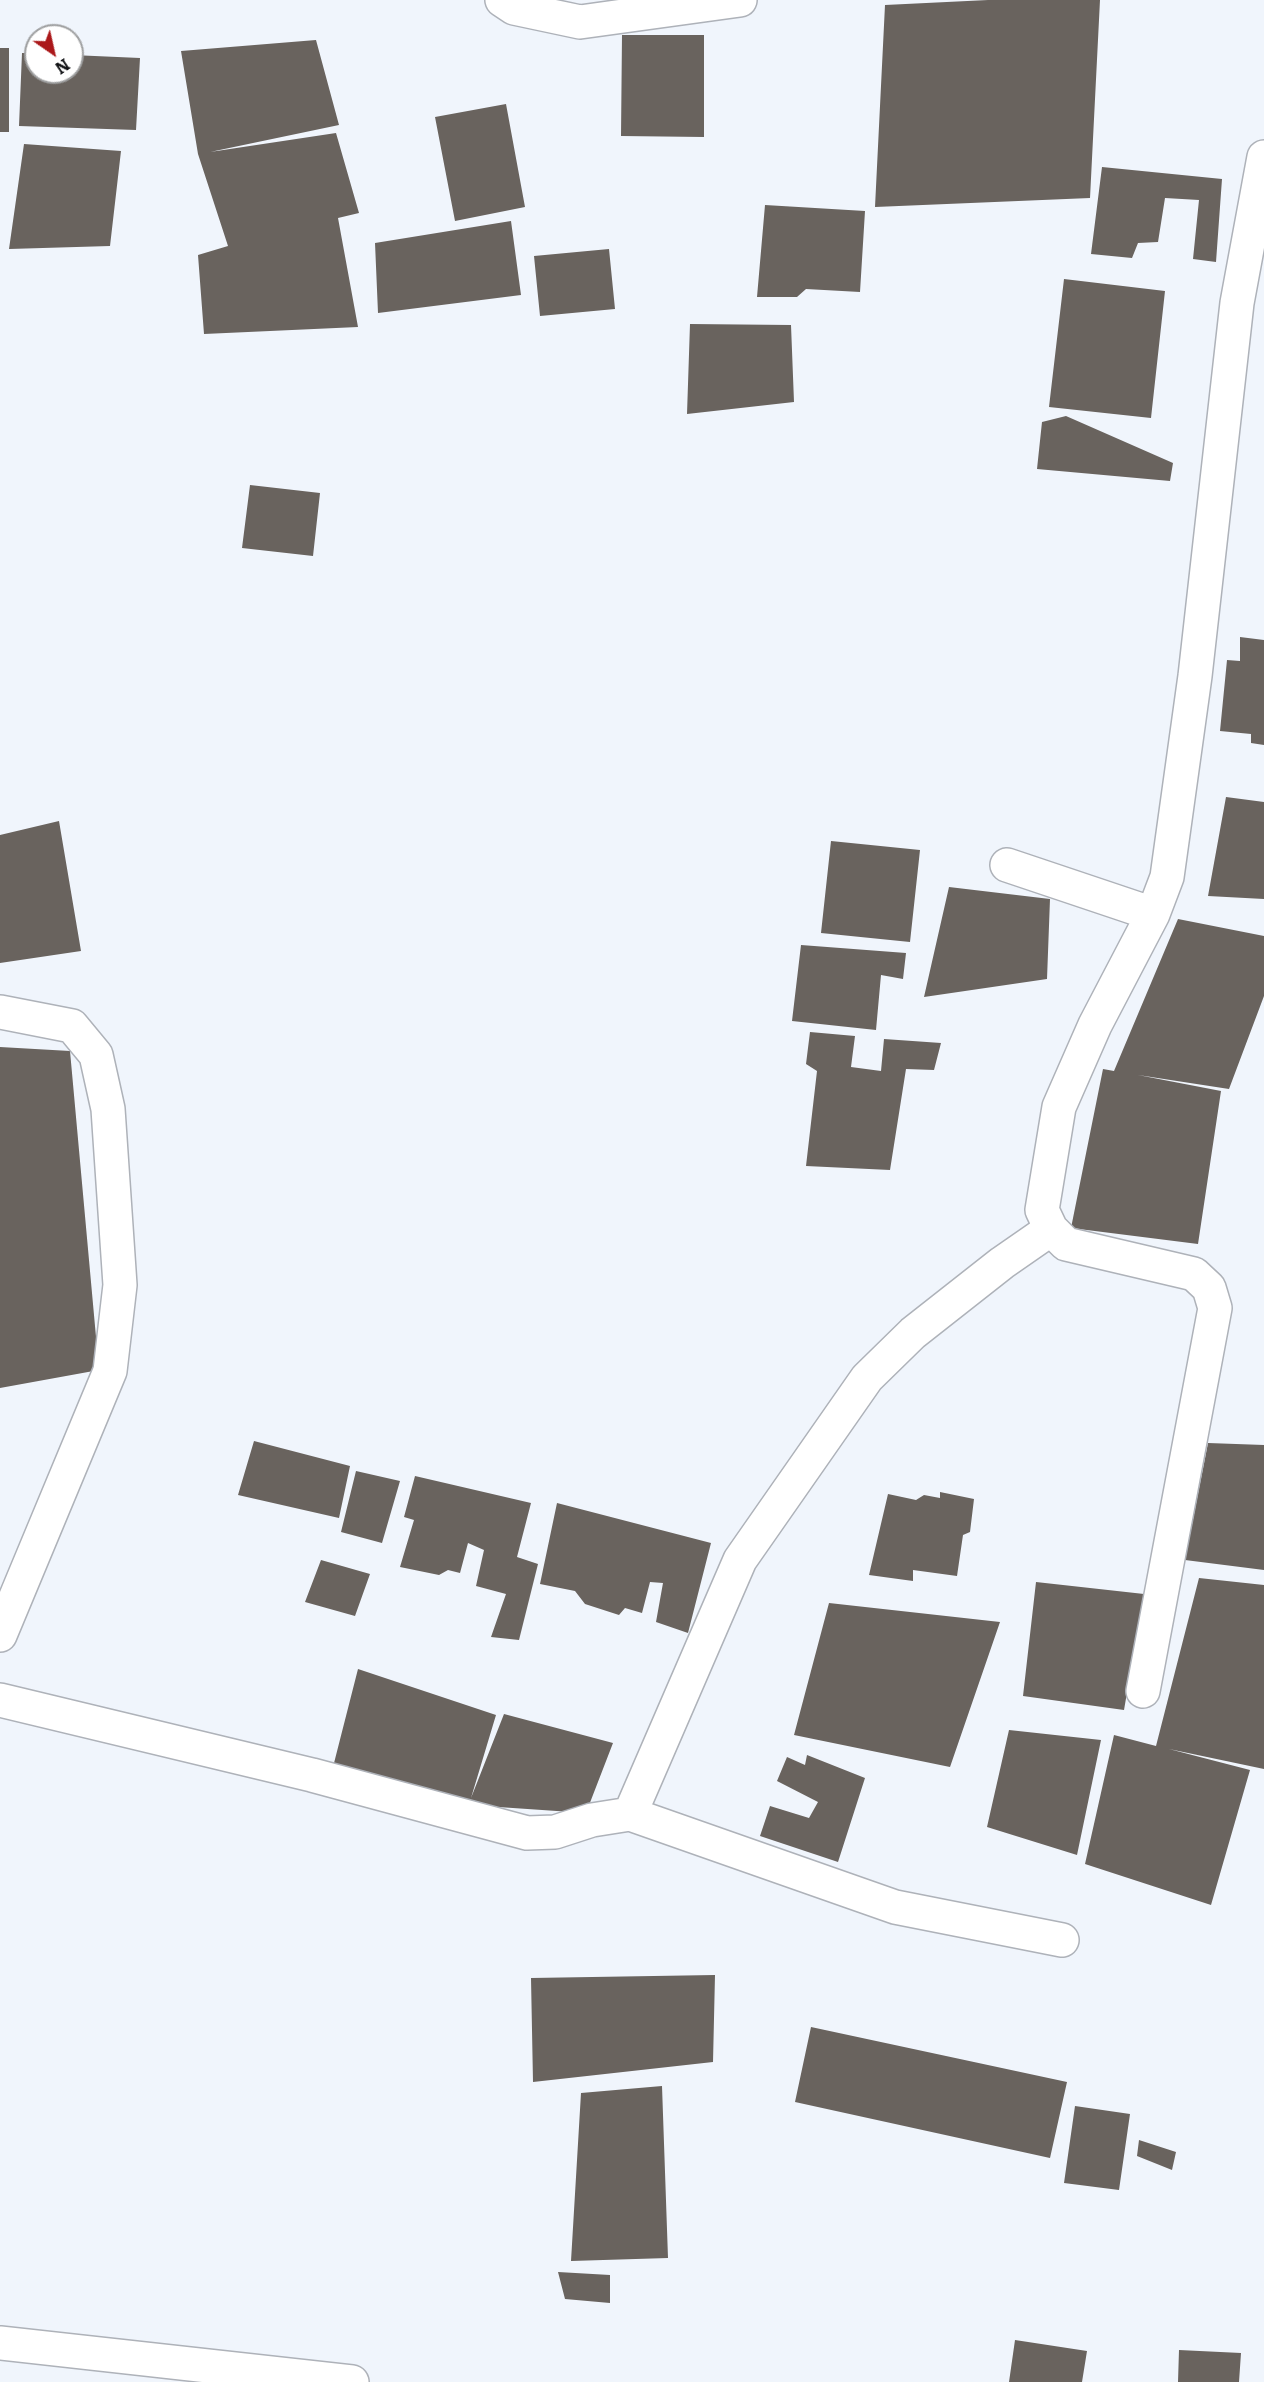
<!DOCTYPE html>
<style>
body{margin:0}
#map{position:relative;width:1264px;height:2382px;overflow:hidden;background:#f0f5fc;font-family:Literata,serif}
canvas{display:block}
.north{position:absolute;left:24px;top:24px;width:60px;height:60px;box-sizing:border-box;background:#fff;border:2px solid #9fa0a1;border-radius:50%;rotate:146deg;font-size:16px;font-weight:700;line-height:24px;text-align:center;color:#101114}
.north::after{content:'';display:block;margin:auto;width:21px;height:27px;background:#ab181a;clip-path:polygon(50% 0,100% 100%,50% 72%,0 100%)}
</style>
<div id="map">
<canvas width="1264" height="2382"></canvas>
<div class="north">N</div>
</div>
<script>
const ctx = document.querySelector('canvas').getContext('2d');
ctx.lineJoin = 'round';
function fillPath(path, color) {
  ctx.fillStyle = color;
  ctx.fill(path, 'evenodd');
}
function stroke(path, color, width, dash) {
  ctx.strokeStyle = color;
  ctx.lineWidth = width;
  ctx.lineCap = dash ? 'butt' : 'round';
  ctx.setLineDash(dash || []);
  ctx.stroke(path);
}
const building = new Path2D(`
 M988 0H1100L1090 198 875 207 885 5Z
 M622 35H704V137L621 136Z
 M316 40 339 125 210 152 336 133 359 213 338 218 358 327 204 334 198 255 228 246 198 154 181 51Z
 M0 48H9V132H0Z
 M22 53H36V72H72V55L140 58 136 130 19 126Z
 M506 104 525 207 455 221 435 117Z
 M24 144 121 151 110 246 9 249Z
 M1102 167 1222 179 1216 262 1193 259 1199 200 1165 198 1158 242 1138 243 1132 258 1091 254Z
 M765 205 865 211 860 292 806 289 797 297H757Z
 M511 221 521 295 378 313 375 243Z
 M609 249 615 309 540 316 534 256Z
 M1064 279 1165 291 1151 418 1049 407Z
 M690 324 791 325 794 402 687 414Z
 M1066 416 1173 463 1170 481 1037 469 1042 422Z
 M250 485 320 493 313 556 242 548Z
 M1240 637 1264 640V745L1251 743V734L1220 731 1227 660 1240 661Z
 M1226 797 1264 802V899L1208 896Z
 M59 821 81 951 0 963V835Z
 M831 841 920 850 910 942 821 933Z
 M949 887 1050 899 1047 979 924 997Z
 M1178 919 1264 936V996L1229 1089 1138 1075 1221 1091 1198 1244 1071 1228 1103 1069 1114 1071Z
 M801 945 906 953 903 979 881 975 876 1030 792 1021Z
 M810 1032 855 1036 851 1067 881 1071 884 1039 941 1043 934 1070 906 1069 890 1170 806 1166 817 1071 806 1064Z
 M0 1047 70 1051 99 1370 0 1388Z
 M254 1441 350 1466 339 1518 238 1495Z
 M1208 1443 1264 1445V1570L1185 1560Z
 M356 1471 400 1481 382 1543 341 1532Z
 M415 1476 531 1503 517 1557 538 1564 519 1640 491 1637 506 1594 476 1586 484 1550 468 1543 460 1573 448 1570 439 1575 400 1567 414 1520 404 1517Z
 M940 1492 974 1499 970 1532 963 1535 957 1576 913 1570V1581L869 1575 888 1494 916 1500 924 1495 940 1498Z
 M557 1503 711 1543 688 1633 656 1622 663 1583 650 1582 642 1613 625 1608 619 1615 585 1604 575 1591 540 1584Z
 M321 1560 370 1574 355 1616 305 1602Z
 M1199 1578 1264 1585V1769L1169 1749 1250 1770 1211 1905 1085 1864 1114 1735 1156 1746Z
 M1036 1582 1144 1594 1124 1710 1023 1696Z
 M829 1603 1000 1622 950 1767 794 1735Z
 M358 1669 496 1715 471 1798 504 1714 613 1743 586 1813 469 1805 333 1767Z
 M1009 1730 1101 1740 1077 1855 987 1827Z
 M807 1755 865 1778 838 1862 760 1836 770 1806 809 1818 818 1802 777 1781 787 1757 805 1765Z
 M715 1975 713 2062 533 2082 531 1978Z
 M811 2027 1067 2082 1050 2158 795 2102Z
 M662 2086 668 2258 571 2261 581 2093Z
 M1075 2106 1130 2114 1119 2190 1064 2183Z
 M1139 2140 1176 2152 1172 2170 1137 2156Z
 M558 2272 610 2275V2303L565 2299Z
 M1015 2340 1087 2351 1082 2382H1009Z
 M1179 2350 1241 2353 1239 2382H1178Z`);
const street = new Path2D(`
 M502 0 514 8 580 22 740 0
 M1007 865 1153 914
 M0 1012 72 1026 96 1055 108 1109 120 1285 110 1371 0 1635
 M1143 1691 1215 1308 1209 1288 1194 1274 1066 1244 1051 1229 1042 1210 1059 1107 1095 1025 1153 914 1167 877 1195 676 1237 303 1264 157
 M0 1700 312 1775 527 1833 555 1832 592 1820 630 1814 895 1907 1062 1940
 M630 1814 740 1560 867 1378 913 1333 1002 1263 1051 1229
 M0 2343 352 2382`);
fillPath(building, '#69635e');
stroke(street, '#aeb2b9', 36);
stroke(street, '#fff', 33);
</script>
